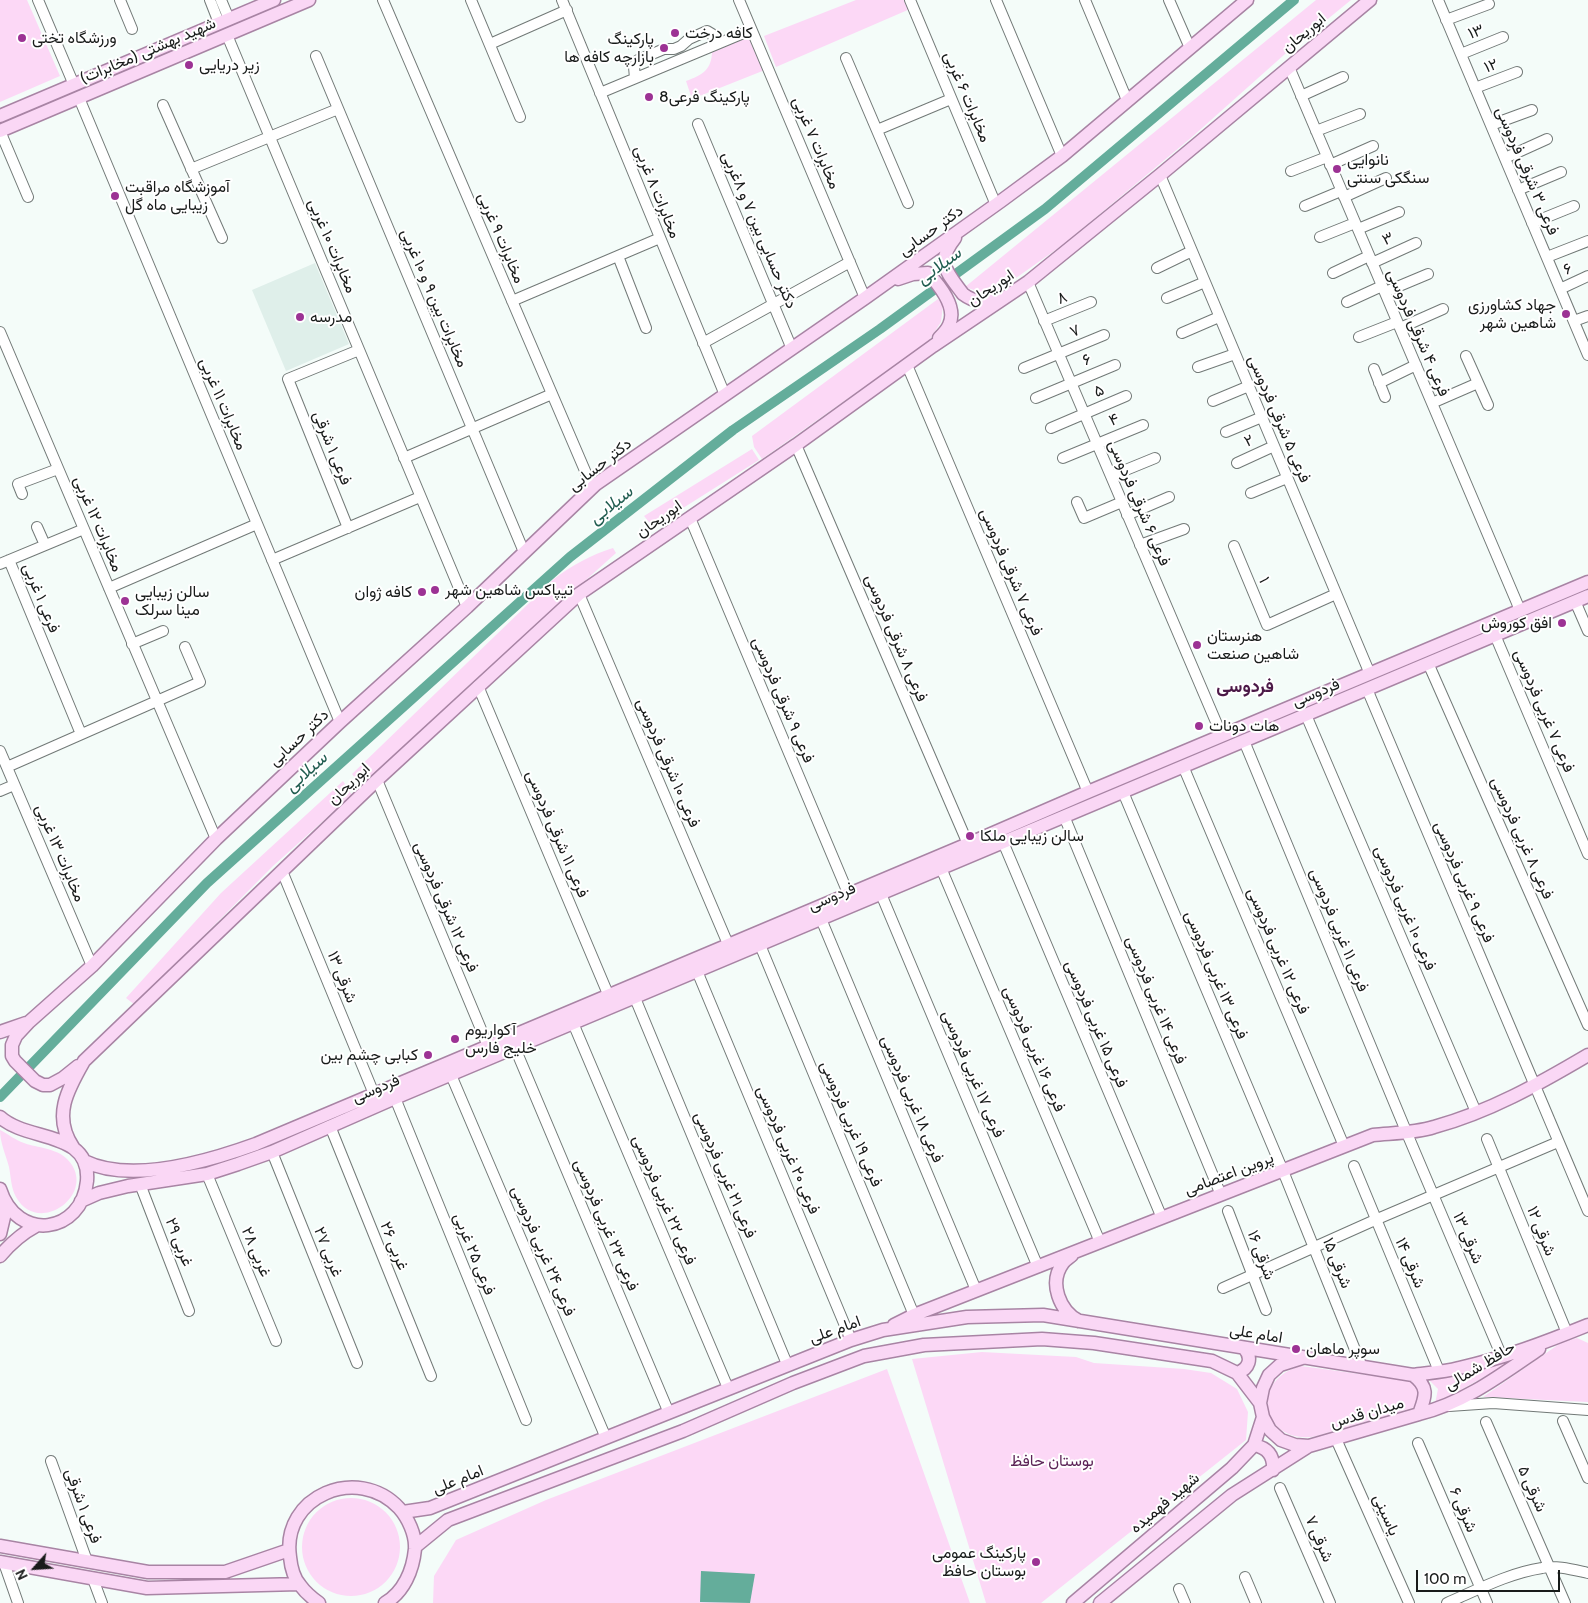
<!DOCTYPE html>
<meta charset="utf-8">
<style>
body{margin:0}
#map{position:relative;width:1588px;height:1603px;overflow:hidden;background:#f4fcf9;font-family:Cabin,sans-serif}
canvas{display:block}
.north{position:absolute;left:10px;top:1543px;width:50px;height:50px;-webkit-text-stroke:4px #fff;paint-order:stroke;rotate:244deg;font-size:14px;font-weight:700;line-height:20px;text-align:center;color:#181b1a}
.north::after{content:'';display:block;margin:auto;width:18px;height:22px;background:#181b1a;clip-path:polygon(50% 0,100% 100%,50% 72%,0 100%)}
.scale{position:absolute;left:1416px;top:1570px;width:144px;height:22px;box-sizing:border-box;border:2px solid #181b1a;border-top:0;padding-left:6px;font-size:15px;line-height:18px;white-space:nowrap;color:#181b1a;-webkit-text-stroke:4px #fff;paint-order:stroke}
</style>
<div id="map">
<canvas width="1588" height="1603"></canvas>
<div class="north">N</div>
<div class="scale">100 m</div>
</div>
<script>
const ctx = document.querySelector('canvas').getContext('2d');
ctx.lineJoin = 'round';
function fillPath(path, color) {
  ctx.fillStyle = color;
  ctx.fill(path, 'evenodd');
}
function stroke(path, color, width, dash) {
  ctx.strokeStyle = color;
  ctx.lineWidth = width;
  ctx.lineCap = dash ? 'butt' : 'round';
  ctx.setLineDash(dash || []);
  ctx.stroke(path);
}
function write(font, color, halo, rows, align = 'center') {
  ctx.font = font + ' Cabin,Vazirmatn,sans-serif';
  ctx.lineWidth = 4;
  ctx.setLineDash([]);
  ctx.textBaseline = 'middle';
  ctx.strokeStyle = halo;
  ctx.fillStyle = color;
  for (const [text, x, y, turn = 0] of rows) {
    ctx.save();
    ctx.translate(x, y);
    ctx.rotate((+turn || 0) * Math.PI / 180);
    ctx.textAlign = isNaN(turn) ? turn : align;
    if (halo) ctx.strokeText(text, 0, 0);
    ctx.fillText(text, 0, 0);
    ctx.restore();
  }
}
const built = new Path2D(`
 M315 263 349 344 286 371 252 290Z`);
const green = new Path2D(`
 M0 0H27L60 76 0 102Z
 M856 0H906L910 9 776 67 764 36Z
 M1316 0H1351L1285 54 1192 137 1064 244 999 290 986 294 965 287Z
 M749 36 765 70 692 99 686 81C702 75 712 70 712 51Z
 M938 299 943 305 941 322 928 342 762 459 754 447 752 436Z
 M752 449 759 460 653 527 644 516Z
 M613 548 616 553 467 687 362 787 352 774 554 579C572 565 591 555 613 548Z
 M343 781 352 795 273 866 135 1005 126 998 221 893Z
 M0 1130C8 1134 15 1140 24 1143 38 1148 56 1148 67 1159 100 1192 39 1238 16 1197 11 1188 11 1177 9 1167 6 1155 0 1143 0 1130Z
 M1577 1338 1588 1343V1402L1483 1397 1562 1342Z
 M982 1352 1076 1357 1094 1363 1184 1369 1211 1373 1237 1389 1248 1412 1246 1440 1041 1603H986L912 1359Z
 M1515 1360 1435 1404 1438 1389 1428 1379Z
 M1301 1366 1411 1381 1414 1383 1420 1390 1416 1407 1317 1436C1263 1447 1247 1380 1301 1366Z
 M887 1369 970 1603H433L434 1576 456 1540 546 1500Z
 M302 1547a49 49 0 1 1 98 0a49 49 0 1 1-98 0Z`);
const water = new Path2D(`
 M701 1571 755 1574 750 1603 700 1602Z`);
const canal = new Path2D(`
 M0 1097 207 883 570 557 733 430 880 329 1045 209 1294 0`);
const minor = new Path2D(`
 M38 0 74 85
 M120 0 132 29
 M210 0 219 23
 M221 0 229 19
 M383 0 592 487
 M471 0 520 117
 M562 0 725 395
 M739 0 865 298
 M910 0 996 205
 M996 0 1062 156
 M1085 0 1127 100
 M1169 0 1190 48
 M1438 0 1588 355
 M1446 20 1489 4
 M227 35 467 607
 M490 44 567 10
 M1461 54 1503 37
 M316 56 524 552
 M846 58 908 203
 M1289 67 1520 610
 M635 78 634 67 638 60 664 49H674L681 46 689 39 707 31 712 34 716 44
 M1475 88 1517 72
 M600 93 751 30
 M1301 96 1343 77
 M79 98 340 722
 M163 105 222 238
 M698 124 792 349
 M1491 125 1532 110
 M877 130 951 99
 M0 131 28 197
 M1316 131 1360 114
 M1505 158 1547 139
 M1330 165 1373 146
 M191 169 338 109
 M1291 171 1327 157
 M1160 175 1370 674
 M1518 190 1561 172
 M1344 197 1386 178
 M1305 206 1341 191
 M1532 223 1574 206
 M1358 229 1399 212
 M1320 237 1355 223
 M618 256 646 328
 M1547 257 1588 241
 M1372 263 1416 243
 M1157 268 1192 251
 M1333 273 1369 256
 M1028 282 1222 736
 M1560 289 1588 276
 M1385 292 1428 274
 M1167 298 1205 282
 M512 301 660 238
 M1347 302 1382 286
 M1044 321 1091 302
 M1574 321 1588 316
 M1400 328 1443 309
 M0 332 216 839
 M1182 333 1219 317
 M1359 337 1397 322
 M703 343 850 262
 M1466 356 1488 405
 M907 365 1088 792
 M1198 367 1235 354
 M1024 368 1104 335
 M1374 369 1385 397
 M1379 383 1416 365
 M1036 398 1115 365
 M1213 401 1249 386
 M1432 403 1478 383
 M1051 428 1126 396
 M1226 432 1262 417
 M796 445 968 844
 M404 458 552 394
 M1063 458 1143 425
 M1237 463 1274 446
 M1111 476 1155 458
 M1251 493 1287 478
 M22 494 18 484 58 469
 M1077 502 1084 518 1122 502
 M1127 515 1169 497
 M690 518 848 893
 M37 527 45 545
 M348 528 288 379 359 350
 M1140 545 1184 529
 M1234 546 1267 625 1336 594
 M9 560 81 734
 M272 560 420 497
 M0 564 84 529
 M109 588 257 524
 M579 594 728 944
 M1575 601 1588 631
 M1495 635 1588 854
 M132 644 163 631
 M1428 663 1588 1025
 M478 686 608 994
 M1367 689 1588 1211
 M1306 715 1476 1112
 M1244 741 1406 1131 1502 1357
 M0 751 92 966
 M1183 766 1344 1146
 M7 767 200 682 185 647
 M377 780 488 1046
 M0 791 14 785
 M1123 792 1283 1171 1362 1367
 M1064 816 1221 1195
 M1003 842 1162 1218
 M941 868 1100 1242
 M282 871 374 1094
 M881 894 1038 1267
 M821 919 976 1290
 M760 945 914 1315
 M697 971 851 1340
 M635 998 787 1364
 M573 1023 728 1388
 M515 1048 669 1413
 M451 1075 606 1438
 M395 1098 526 1420
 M330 1126 431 1376
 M1487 1139 1567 1333
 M272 1152 357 1363
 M1354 1166 1439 1371
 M207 1174 276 1341
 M140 1184 189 1311
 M1228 1211 1266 1310
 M1223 1288 1375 1220 1558 1142
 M1449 1406 1493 1403 1588 1410
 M1563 1421 1588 1478
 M1486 1422 1565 1603
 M1336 1439 1409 1603
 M1418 1443 1487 1603
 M51 1461 87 1561
 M1280 1488 1330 1603
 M4 1563 18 1603
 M1245 1577 1256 1603
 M93 1579 102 1603
 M1179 1589 1185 1603
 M1447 1603C1477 1590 1509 1573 1542 1568 1556 1565 1574 1570 1588 1573`);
const major = new Path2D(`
 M0 116 274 0
 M0 131 309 0
 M955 238C935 263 947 272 963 294 975 303 983 302 997 298
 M898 279 913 274 928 273C939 285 958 307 949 325 947 330 943 334 939 338
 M0 1032 26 1023
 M78 1066 63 1078 50 1085H43L35 1081 15 1061 12 1056V1045L16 1036 29 1022 92 966 216 839 340 722 467 607 596 484 865 298 1001 201 1062 156 1247 0
 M0 1117C27 1142 91 1130 87 1181 82 1234 17 1243 0 1189
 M73 1147C52 1116 68 1089 84 1061L377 780 579 594 796 445 933 346 1028 282 1160 175 1370 0
 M84 1161C131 1184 209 1161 256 1144L968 844 1088 792 1588 582
 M81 1201 99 1193 128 1186 207 1174 238 1164 272 1152 395 1098 1588 596
 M0 1234 4 1217 3 1201
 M1072 1255C1069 1258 1065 1260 1063 1263 1048 1283 1060 1311 1079 1321
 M0 1256C11 1243 21 1234 36 1226
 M894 1325 914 1315 1373 1135C1393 1133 1415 1133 1434 1127 1489 1112 1539 1084 1588 1055
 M1237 1373C1249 1369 1253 1358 1244 1348
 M1413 1375C1428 1373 1444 1372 1459 1368 1504 1358 1546 1342 1588 1325
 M1419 1414C1464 1403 1501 1375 1539 1349
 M1254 1445C1268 1448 1274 1456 1273 1470
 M403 1512 430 1508 851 1340 883 1330 967 1317 1043 1315 1413 1375C1430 1388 1425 1397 1419 1414L1309 1446 1295 1445 1281 1440 1270 1430 1263 1417 1260 1403 1263 1388 1269 1375 1280 1365 1302 1358
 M0 1546 148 1572H225L289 1550
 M415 1547 448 1520 683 1431 793 1383 864 1356 924 1345 1042 1339 1094 1343 1212 1361 1237 1373 1260 1403
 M0 1562 147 1588 299 1584
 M319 1603C312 1598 305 1592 300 1585 293 1577 291 1567 290 1557 281 1496 358 1464 399 1508 408 1518 416 1535 415 1549 413 1570 404 1592 385 1603
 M1073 1603 1232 1468 1254 1445 1263 1417
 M1100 1603 1232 1495 1309 1446`);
const markers = [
 [675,33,5,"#9c3294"],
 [22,38,5,"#9c3294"],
 [664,48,5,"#9c3294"],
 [189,65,5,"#9c3294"],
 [649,97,5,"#9c3294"],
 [1337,169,5,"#9c3294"],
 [115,196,5,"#9c3294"],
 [1566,314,5,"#9c3294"],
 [300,317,5,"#9c3294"],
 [435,590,5,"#9c3294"],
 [422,592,5,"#9c3294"],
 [125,601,5,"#9c3294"],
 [1562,623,5,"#9c3294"],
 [1197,645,5,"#9c3294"],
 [1199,726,5,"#9c3294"],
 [970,836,5,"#9c3294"],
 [455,1039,5,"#9c3294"],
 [428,1055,5,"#9c3294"],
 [1296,1349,5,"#9c3294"],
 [1036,1562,5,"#9c3294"]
];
const streetNames = [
 ["۱۳",1476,32,-21],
 ["ابوریحان",1304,33,-40],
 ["شهید بهشتی (مخابرات)",148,51,-23],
 ["۱۲",1491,66,-21],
 ["مخابرات ۶ غربی",967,97,67],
 ["مخابرات ۷ غربی",816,143,67],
 ["فرعی ۳ شرقی فردوسی",1527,171,67],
 ["مخابرات ۸ غربی",657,192,68],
 ["دکتر حسابی بین ۷ و ۸غربی",759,230,67],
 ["دکتر حسابی",931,231,-36],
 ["مخابرات ۹ غربی",501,238,67],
 ["۳",1388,239,-24],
 ["مخابرات ۱۰ غربی",332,246,67],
 ["۶",1568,269,-24],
 ["ابوریحان",991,288,-34],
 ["مخابرات بین ۹ و ۱۰ غربی",434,298,67],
 ["۸",1062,298,-22],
 ["۷",1075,331,-23],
 ["فرعی ۴ شرقی فردوسی",1418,333,67],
 ["۶",1087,360,-23],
 ["۵",1099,391,-23],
 ["مخابرات ۱۱ غربی",223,404,67],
 ["فرعی ۵ شرقی فردوسی",1279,419,67],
 ["۴",1114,420,-22],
 ["۲",1249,441,-24],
 ["فرعی ۱ شرقی",332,448,68],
 ["دکتر حسابی",600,465,-38],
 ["فرعی ۶ شرقی فردوسی",1139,503,67],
 ["ابوریحان",659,519,-35],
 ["مخابرات ۱۲ غربی",98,524,67],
 ["فرعی ۷ شرقی فردوسی",1011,572,67],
 ["۱",1264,580,67],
 ["فرعی ۱ غربی",41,598,68],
 ["فرعی ۸ شرقی فردوسی",896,638,67],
 ["فردوسی",1316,693,-23],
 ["فرعی ۹ شرقی فردوسی",783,700,67],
 ["فرعی ۷ غربی فردوسی",1544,711,67],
 ["دکتر حسابی",299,738,-43],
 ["فرعی ۱۰ شرقی فردوسی",668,763,67],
 ["ابوریحان",349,784,-44],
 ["فرعی ۱۱ شرقی فردوسی",557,834,67],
 ["فرعی ۸ غربی فردوسی",1522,838,66],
 ["مخابرات ۱۳ غربی",60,853,67],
 ["فرعی ۹ غربی فردوسی",1464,882,67],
 ["فردوسی",832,897,-23],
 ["فرعی ۱۲ شرقی فردوسی",446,907,67],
 ["فرعی ۱۰ غربی فردوسی",1405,908,67],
 ["فرعی ۱۱ غربی فردوسی",1339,930,68],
 ["فرعی ۱۲ غربی فردوسی",1278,951,67],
 ["فرعی ۱۳ غربی فردوسی",1216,975,67],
 ["۱۳ شرقی",342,977,68],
 ["فرعی ۱۴ غربی فردوسی",1156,1000,68],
 ["فرعی ۱۵ غربی فردوسی",1096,1024,67],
 ["فرعی ۱۶ غربی فردوسی",1034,1049,67],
 ["فرعی ۱۷ غربی فردوسی",973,1074,67],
 ["فردوسی",376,1089,-23],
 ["فرعی ۱۸ غربی فردوسی",912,1099,67],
 ["فرعی ۱۹ غربی فردوسی",851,1124,67],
 ["فرعی ۲۰ غربی فردوسی",788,1150,67],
 ["پروین اعتصامی",1229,1174,-21],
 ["فرعی ۲۱ غربی فردوسی",725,1175,67],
 ["فرعی ۲۲ غربی فردوسی",664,1200,67],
 ["فرعی ۲۳ غربی فردوسی",606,1225,67],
 ["۱۲ شرقی",1541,1231,68],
 ["۱۳ شرقی",1468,1238,67],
 ["۲۹ غربی",179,1242,69],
 ["۲۶ غربی",394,1246,68],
 ["فرعی ۲۴ غربی فردوسی",543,1251,67],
 ["۲۸ غربی",256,1252,67],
 ["۲۷ غربی",328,1252,68],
 ["فرعی ۲۵ غربی",474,1254,68],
 ["۱۶ شرقی",1261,1255,69],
 ["۱۵ شرقی",1337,1263,68],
 ["۱۴ شرقی",1410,1263,67],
 ["امام علی",835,1330,-20],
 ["امام علی",1256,1334,9],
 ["حافظ شمالی",1480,1366,-31],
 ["میدان قدس",1367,1413,-16],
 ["امام علی",458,1480,-22],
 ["۵ شرقی",1532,1489,66],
 ["شهید فهمیده",1165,1503,-40],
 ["فرعی ۱ شرقی",83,1506,70],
 ["۶ شرقی",1463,1510,67],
 ["یاسینی",1386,1515,66],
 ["۷ شرقی",1319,1539,67]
];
const poiNames = [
 ["کافه درخت",685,33],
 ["ورزشگاه تختی",32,38],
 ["پارکینگ",654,39,"right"],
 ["بازارچه کافه ها",654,57,"right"],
 ["زیر دریایی",199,65],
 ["پارکینگ فرعی8",659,97],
 ["نانوایی",1347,160],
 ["سنگکی سنتی",1347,178],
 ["آموزشگاه مراقبت",125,187],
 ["زیبایی ماه گل",125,205],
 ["جهاد کشاورزی",1556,305,"right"],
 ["شاهین شهر",1556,323,"right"],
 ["مدرسه",310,317],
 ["تیپاکس شاهین شهر",445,590],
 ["سالن زیبایی",135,592],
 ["مینا سرلک",135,610],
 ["کافه ژوان",412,592,"right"],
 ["افق کوروش",1552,623,"right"],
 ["هنرستان",1207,636],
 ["شاهین صنعت",1207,654],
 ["هات دونات",1209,726],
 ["سالن زیبایی ملکا",980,836],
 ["آکواریوم",465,1030],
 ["خلیج فارس",465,1048],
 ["کبابی چشم بین",418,1055,"right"],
 ["سوپر ماهان",1306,1349],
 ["پارکینگ عمومی",1026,1553,"right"],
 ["بوستان حافظ",1026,1571,"right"]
];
const parkNames = [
 ["بوستان حافظ",1052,1461]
];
const waterNames = [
 ["سیلابی",939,266,-36],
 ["سیلابی",611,505,-38],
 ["سیلابی",306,772,-42]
];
const neighbourhoodNames = [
 ["فردوسی",1245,687]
];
fillPath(built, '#dfefea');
fillPath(green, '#fcd8f6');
fillPath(water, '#64ad9b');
stroke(canal, '#64ad9b', 10);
stroke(minor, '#727977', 12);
stroke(major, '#a884a4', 15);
stroke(minor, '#fff', 10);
stroke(major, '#fad7f5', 12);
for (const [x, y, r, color] of markers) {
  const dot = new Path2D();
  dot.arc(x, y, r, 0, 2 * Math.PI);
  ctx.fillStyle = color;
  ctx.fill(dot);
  stroke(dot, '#fff', 2);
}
write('16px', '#181b1a', '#fff', streetNames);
write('16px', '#181b1a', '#fff', poiNames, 'left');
write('16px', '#5c2357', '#fff', parkNames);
write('italic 18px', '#215d50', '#fff', waterNames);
write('bold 18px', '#4c1948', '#fff', neighbourhoodNames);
</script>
